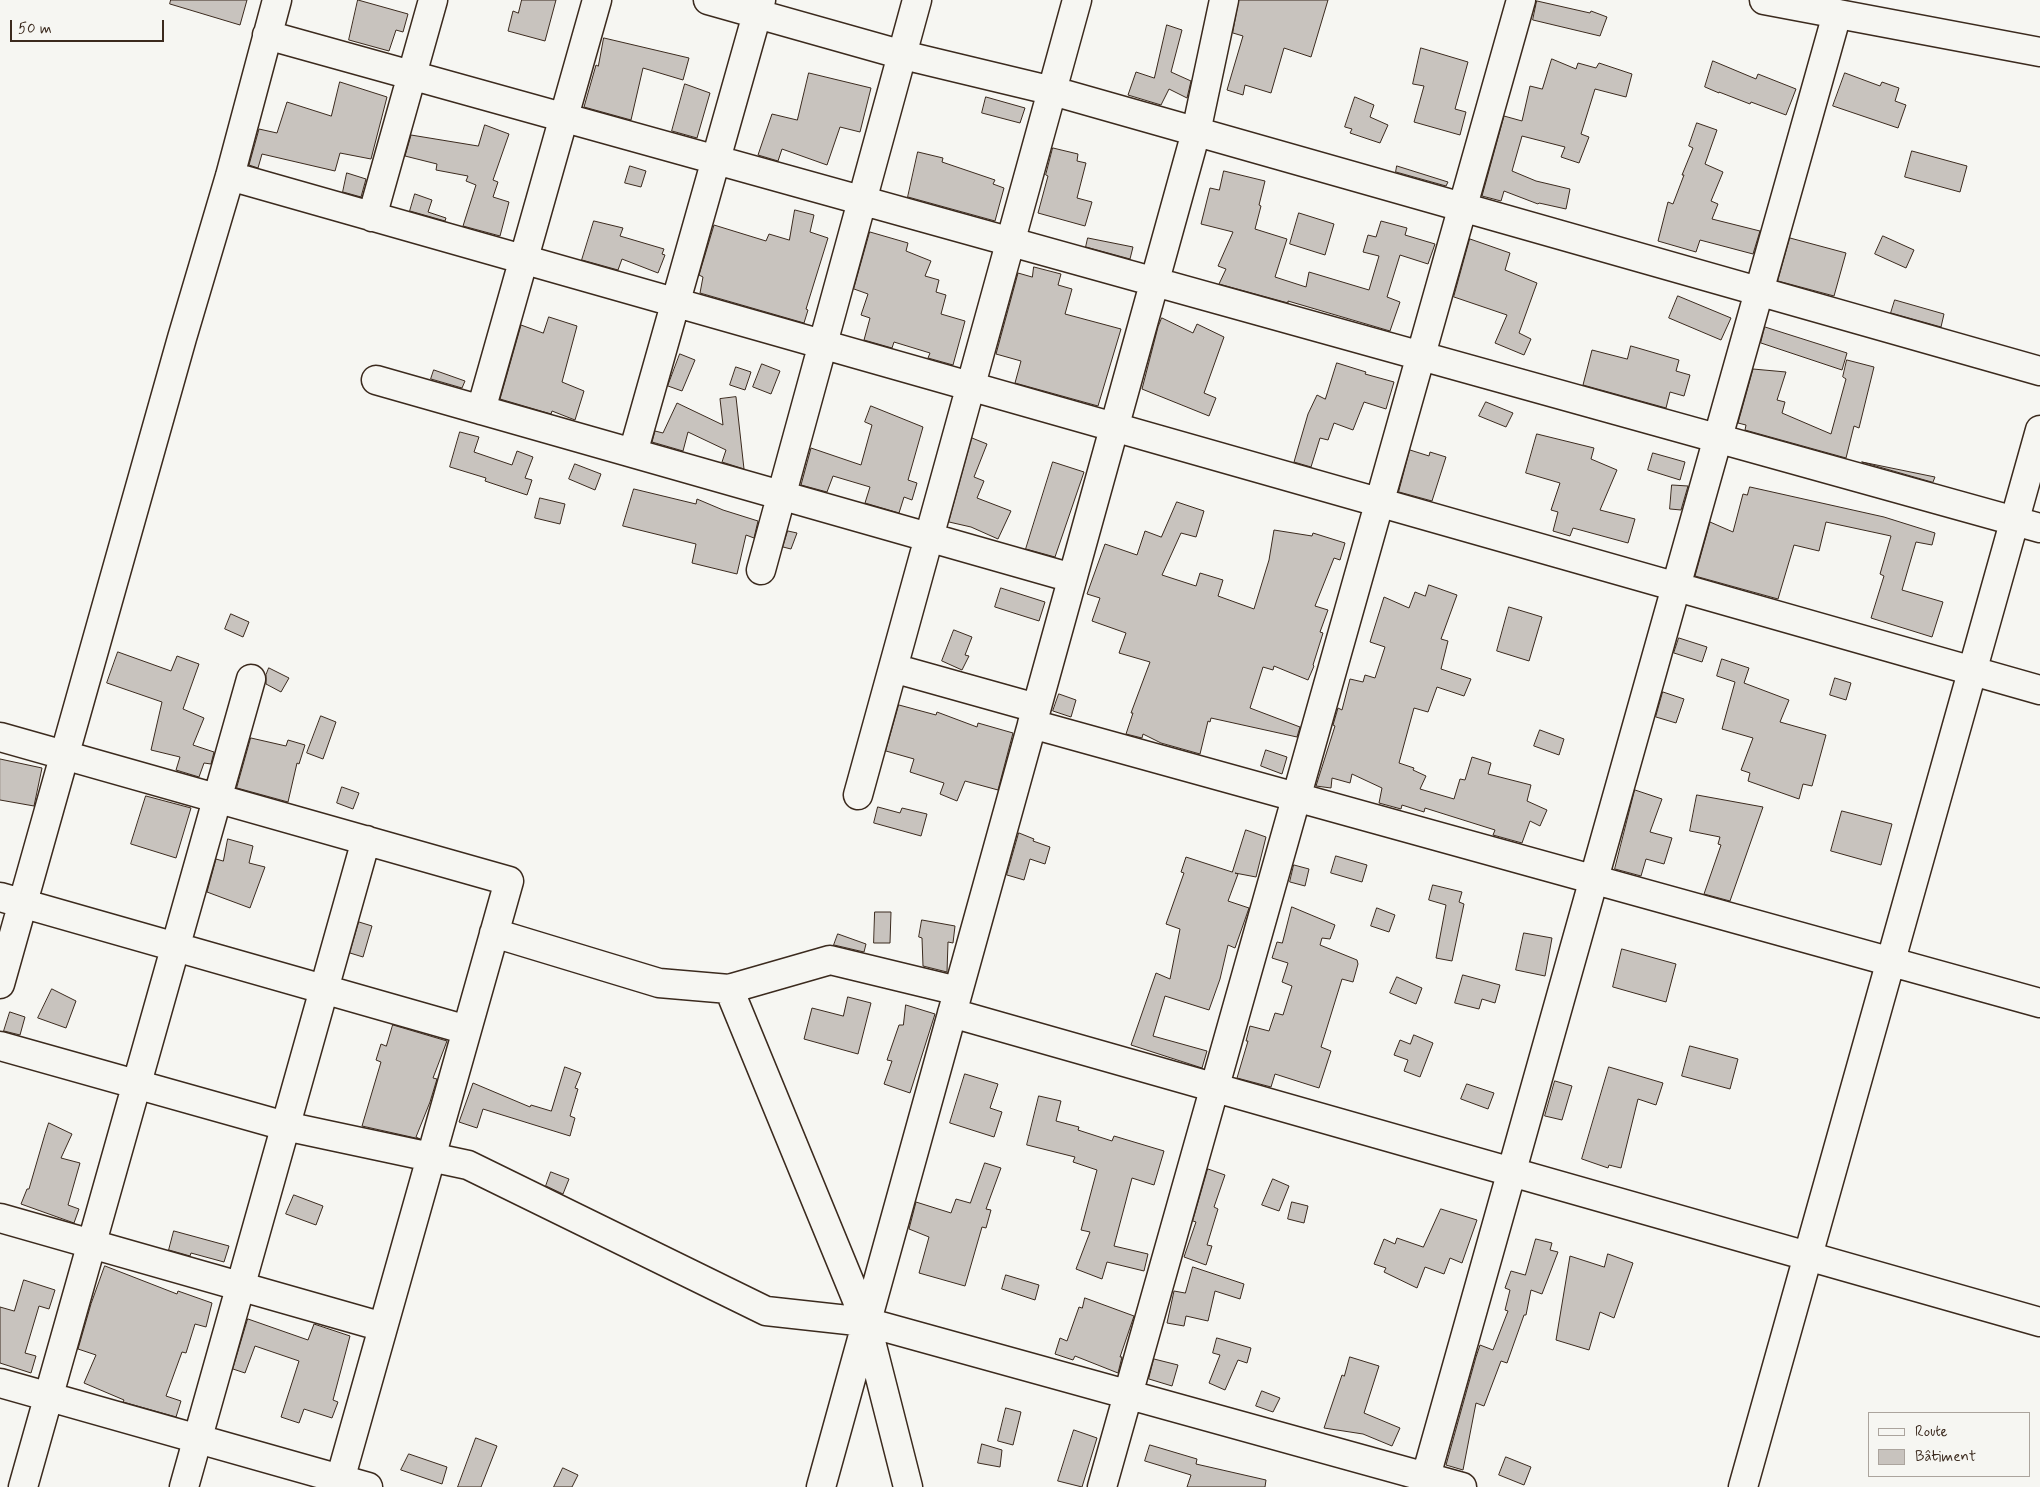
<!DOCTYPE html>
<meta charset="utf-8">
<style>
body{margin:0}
#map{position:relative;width:2040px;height:1487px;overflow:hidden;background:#f6f6f2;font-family:Mynerve,sans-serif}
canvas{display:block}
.legend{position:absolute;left:1868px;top:1412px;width:162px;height:65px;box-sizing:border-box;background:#f6f6f2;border:1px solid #aba49d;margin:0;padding:6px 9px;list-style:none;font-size:15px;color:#3b2a1e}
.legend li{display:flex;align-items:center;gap:10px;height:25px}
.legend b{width:25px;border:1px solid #aba49d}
.scale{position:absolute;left:10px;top:20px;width:154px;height:22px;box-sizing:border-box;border:2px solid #3b2a1e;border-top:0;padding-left:6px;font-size:15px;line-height:18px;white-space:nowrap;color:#3b2a1e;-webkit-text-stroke:4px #f6f6f2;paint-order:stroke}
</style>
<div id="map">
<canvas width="2040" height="1487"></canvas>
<ul class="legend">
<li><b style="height:6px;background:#f6f6f2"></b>Route</li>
<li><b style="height:14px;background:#c8c3be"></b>Bâtiment</li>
</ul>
<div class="scale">50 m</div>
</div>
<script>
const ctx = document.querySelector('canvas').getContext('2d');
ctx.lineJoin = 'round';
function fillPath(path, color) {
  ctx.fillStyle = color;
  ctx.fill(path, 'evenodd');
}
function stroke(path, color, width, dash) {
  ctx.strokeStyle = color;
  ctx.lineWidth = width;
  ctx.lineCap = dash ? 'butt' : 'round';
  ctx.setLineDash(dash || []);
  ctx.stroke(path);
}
const building = new Path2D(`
 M171 0H247L240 25 170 4Z
 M358 0 408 14 403 32 396 30 389 51 349 40Z
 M522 0H556L545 41 508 31 513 11 518 13Z
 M1239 0H1328L1311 57 1284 48 1271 93 1245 85 1243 95 1227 90 1243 36 1233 33Z
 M1537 1 1590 13 1591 11 1607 17 1600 36 1533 20Z
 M1167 25 1182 30 1171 72 1191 81 1187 98 1169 89 1161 105 1128 95 1136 72 1154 78Z
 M604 38 689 58 683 80 643 68 631 120 584 107 596 65 598 66Z
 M1421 48 1468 62 1455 109 1466 112 1460 135 1414 122 1424 86 1413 84Z
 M1552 59 1576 69 1578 63 1596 68 1599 63 1632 74 1626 97 1595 89 1581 134 1589 137 1579 163 1561 157 1565 147 1522 136 1512 171 1536 181 1570 189 1566 209 1539 203 1538 204 1504 191 1501 201 1482 196 1504 116 1522 121 1530 86 1542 89Z
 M1713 61 1756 79 1758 74 1796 89 1786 115 1751 102 1750 104 1719 92V93L1705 87Z
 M809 73 871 88 860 132 840 127 827 165 782 149 778 161 758 155 772 114 797 120Z
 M1845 73 1880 86 1882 82 1899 88 1895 101 1906 105 1898 128 1833 106Z
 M340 82 387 97 371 159 340 153 335 171 262 154 258 168 249 165 259 129 277 133 287 102 331 116Z
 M685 84 710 93 697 138 672 131Z
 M986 97 1025 108 1020 123 982 113Z
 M1355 97 1374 105 1370 117 1388 125 1380 143 1350 133 1352 129 1345 127Z
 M1697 123 1717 130 1705 164 1723 172 1711 201 1718 204 1712 219 1760 231 1753 254 1700 240 1696 252 1658 241 1668 202 1673 204 1684 175H1682L1693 148 1689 146Z
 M485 125 509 134 493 180 498 182 493 197 509 202 500 236 463 226 476 185 466 181 468 176 436 170 437 164 405 156 411 135 478 146Z
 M1053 148 1078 154 1077 161 1086 163 1077 198 1092 202 1085 226 1038 213 1048 176 1046 175Z
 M1912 151 1967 166 1960 192 1905 177Z
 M918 152 943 158 942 162 995 180 993 184 1004 188 995 221 908 197Z
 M630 166 646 171 641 187 625 183Z
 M1397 166 1448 182 1446 186 1396 172Z
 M1224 171 1265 181 1259 205 1261 206 1255 229 1287 239 1275 277 1306 287 1309 272 1369 290 1379 256 1363 252 1368 235 1376 237 1381 221 1407 228 1405 235 1435 244 1428 264 1400 255 1387 297 1400 302 1390 331 1288 301V303L1219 284 1226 269 1218 266 1233 232 1201 224 1210 188 1219 190Z
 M347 173 366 179 361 197 343 192Z
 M415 194 432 200 428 212 446 218 445 221 410 211Z
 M795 210 814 215 810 232 828 238 806 309 808 310 804 323 700 293 703 277 699 275 714 225 766 241 769 234 789 240Z
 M1299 213 1334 224 1325 255 1290 244Z
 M594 221 623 228 620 236 664 249 662 254 665 255 658 273 622 259 618 270 582 260Z
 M870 232 908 243 906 251 931 261 925 276 939 280 936 292 946 295 941 314 965 321 953 365 928 358 930 353 894 342 892 348 864 340 870 318 861 315 868 294 854 289Z
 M1883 236 1914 250 1906 268 1875 254Z
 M1088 238 1133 247 1130 259 1086 247Z
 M1790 238 1846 253 1834 296 1778 281Z
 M1470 239 1510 253 1505 270 1537 283 1519 333 1531 339 1524 355 1495 343 1507 315 1454 297Z
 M1034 267 1061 274 1058 285 1072 289 1065 314 1121 329 1098 406 1015 383 1021 361 996 354 1018 273 1032 277Z
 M1678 296 1731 318 1721 340 1669 318Z
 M1895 300 1944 314 1941 327 1891 313Z
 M549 317 577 326 562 382 584 391 575 420 552 411 551 414 500 399 521 325 543 333Z
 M1162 318 1193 333 1197 324 1224 337 1204 393 1216 398 1209 416 1142 389 1158 327Z
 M1765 327 1847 353 1842 370 1761 343Z
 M1631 346 1679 360 1676 371 1690 375 1684 396 1670 392 1666 408 1583 385 1592 350 1627 359Z
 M680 354 695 360 682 391 668 386Z
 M1847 360 1874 367 1859 428 1854 426 1846 458 1745 430 1746 425 1738 423 1753 369 1786 372 1777 400 1785 402 1782 413 1831 434 1846 379 1843 377Z
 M1337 363 1366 372 1365 374 1394 382 1386 409 1364 402 1353 430 1334 423 1328 440 1320 438 1311 467 1294 462 1308 414 1317 395 1325 399Z
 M762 364 780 371 771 394 753 387Z
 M736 367 751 372 745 390 730 385Z
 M434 370 465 381 462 388 431 379Z
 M736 397 744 469 722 462 726 450 688 432 683 451 652 442 655 431 663 433 677 403 723 425 720 399Z
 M1486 402 1513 413 1506 427 1479 416Z
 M871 406 923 427 908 480 917 483 912 500 904 497 899 513 865 503 870 487 833 476 827 492 801 485 811 448 861 465 872 425 865 422Z
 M460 432 479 437 474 452 512 465 517 451 533 457 525 478 532 480 527 495 485 481 486 478 450 467Z
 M1537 434 1594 448 1591 459 1617 470 1600 510 1635 519 1628 543 1573 528 1570 536 1553 531 1558 512 1551 510 1560 483 1526 473Z
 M972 438 987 444 974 477 984 481 977 498 1011 511 998 539 971 527 949 522Z
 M1410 450 1429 456 1430 452 1446 457 1432 501 1399 492Z
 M1653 453 1685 462 1680 480 1648 470Z
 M1053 462 1084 472 1055 557 1026 549Z
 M1862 462 1935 477 1933 482Z
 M575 464 601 474 595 490 569 479Z
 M1672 485 1688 486 1681 510 1670 509Z
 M1750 487 1884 517 1935 533 1932 545 1916 542 1902 590 1943 602 1932 637 1871 618 1884 576 1880 574 1891 536 1826 522 1819 551 1794 545 1778 599 1695 576 1710 522 1733 532 1743 494 1747 495Z
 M634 489 696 504 697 499 723 510 758 521 754 538 746 535 737 574 692 563 696 544 623 526Z
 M540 498 565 504 560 524 535 518Z
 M1177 502 1204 511 1196 537 1181 533 1162 575 1196 586 1200 573 1223 580 1218 596 1254 609 1269 560 1274 530 1312 536 1313 533 1345 543 1340 560 1334 558 1315 606 1328 610 1320 632 1323 633 1313 665 1314 666 1308 680 1274 666 1273 670 1263 667 1250 708 1300 727 1297 737 1211 718 1210 722 1208 721 1200 754 1161 743 1143 734 1142 738 1126 734 1133 713H1131L1150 662 1119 653 1126 633 1092 621 1100 598 1087 594 1105 544 1137 555 1145 531 1161 537Z
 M788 531 797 533 791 549 783 547Z
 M1429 585 1457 595 1441 639 1448 641 1441 669 1471 679 1464 696 1437 687 1428 712 1414 708 1399 763 1414 768 1413 770 1426 776 1420 789 1454 799 1460 779 1465 780 1472 757 1491 763 1488 774 1531 785 1527 801 1547 810 1540 826 1530 821 1522 843 1493 835 1495 830 1425 808 1424 812 1402 805 1401 809 1379 803 1382 788 1352 774 1350 783 1332 778 1331 788 1316 786 1335 726 1333 725 1338 708 1342 710 1350 679 1363 682 1365 675 1375 678 1385 647 1370 642 1384 597 1409 608 1415 592 1425 596Z
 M1001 588 1045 602 1039 621 995 607Z
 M1509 607 1542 617 1529 661 1497 651Z
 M231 614 249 622 243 637 225 629Z
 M954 630 972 637 965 655 969 656 962 670 942 661Z
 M1679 638 1707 647 1702 662 1674 653Z
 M118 652 171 671 177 656 199 664 183 709 204 718 193 745 214 752 211 764 204 763 199 777 176 770 180 757 151 750 162 702 107 683Z
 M1722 659 1749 668 1744 683 1789 700 1780 722 1826 735 1812 786 1803 784 1799 799 1748 781 1750 773 1741 770 1753 738 1722 729 1735 682 1717 676Z
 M269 668 289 678 281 692 266 684V675Z
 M1835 678 1851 683 1846 700 1830 695Z
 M1663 692 1684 699 1676 723 1656 717Z
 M1059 694 1076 700 1071 717 1053 711Z
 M899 705 936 715 937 712 977 727 978 723 1013 733 998 790 965 781 957 801 940 794 944 783 910 772 914 759 886 751Z
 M321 716 336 722 323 759 307 753Z
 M1540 730 1564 739 1559 755 1534 746Z
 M251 738 286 746 288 740 305 745 299 764 297 763 288 802 237 788Z
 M1266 750 1287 757 1282 774 1261 766Z
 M0 759 42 768 34 806 0 800Z
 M342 787 359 793 353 809 337 803Z
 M1635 790 1662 799 1650 832 1672 838 1664 864 1646 859 1641 876 1615 869Z
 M1697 795 1763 807 1730 901 1704 894 1721 845 1718 844 1720 837 1690 831Z
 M146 796 191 808 176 858 131 844Z
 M878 807 900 813 902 808 927 814 921 836 874 823Z
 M1842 811 1892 824 1881 865 1831 851Z
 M1246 830 1266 837 1256 877 1235 873 1238 874 1228 901 1249 908 1235 948 1228 945 1220 979 1209 1010 1165 996 1153 1036 1207 1051 1202 1068 1131 1045 1156 973 1170 979 1180 929 1166 924 1184 873 1181 872 1186 857 1232 872Z
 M1019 833 1034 839 1033 841 1050 847 1045 864 1030 859 1024 880 1007 875Z
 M228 839 253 846 249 863 265 867 250 908 207 892 216 859 223 861Z
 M1336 856 1367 865 1362 882 1331 873Z
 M1294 865 1309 869 1305 886 1290 882Z
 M1433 885 1462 892 1459 902 1464 904 1452 961 1436 958 1446 905 1429 900Z
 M1292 907 1335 925 1330 939 1322 938 1320 945 1357 960 1358 964 1353 982 1342 979 1321 1047 1331 1051 1319 1088 1275 1074 1271 1087 1237 1078 1248 1041H1246L1250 1026 1269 1031 1275 1013 1283 1015 1292 986 1282 982 1288 963 1272 958 1277 942 1282 943Z
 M1377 908 1395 915 1389 932 1371 926Z
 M875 912H891L890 943H874Z
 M922 920 955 926 953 943 948 942 947 972 923 966 922 938 919 937Z
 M359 922 372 926 363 957 350 953Z
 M1524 933 1552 938 1545 976 1516 970Z
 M838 934 866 944 864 952 834 945Z
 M1622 949 1676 964 1666 1002 1613 987Z
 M1463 975 1500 985 1495 1003 1482 999 1479 1009 1455 1003Z
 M1397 977 1422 988 1416 1004 1390 993Z
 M52 989 76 1001 66 1028 38 1018Z
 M848 997 871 1003 858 1054 804 1039 812 1008 843 1016Z
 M906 1005 935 1014 910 1093 884 1084 892 1061 887 1060 899 1025H903Z
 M10 1012 25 1017 20 1035 4 1031Z
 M393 1025 447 1041 433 1078 437 1079 430 1102 416 1137 420 1139 362 1126 381 1062 376 1060 381 1044 386 1046Z
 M1414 1035 1433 1043 1420 1077 1404 1071 1408 1060 1394 1055 1400 1040 1410 1044Z
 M1690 1046 1738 1059 1730 1089 1682 1076Z
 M565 1067 581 1073 575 1088 578 1089 570 1116 575 1118 570 1136 483 1109 477 1128 459 1122 473 1083 530 1107 531 1105 551 1111Z
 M1609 1067 1663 1083 1656 1105 1638 1099 1621 1168 1609 1165 1608 1168 1582 1159Z
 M965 1074 998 1084 990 1108 1002 1112 994 1137 950 1123Z
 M1555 1081 1572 1086 1562 1120 1545 1116Z
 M1467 1084 1494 1093 1488 1109 1461 1099Z
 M1039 1096 1061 1101 1056 1121 1079 1127 1078 1130 1112 1141 1114 1136 1164 1151 1154 1185 1132 1178 1114 1246 1148 1254 1144 1271 1107 1262 1102 1279 1076 1269 1090 1232 1081 1230 1097 1170 1073 1162 1075 1157 1027 1145Z
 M49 1123 72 1134 61 1158 80 1163 68 1205 79 1209 74 1223 21 1204 27 1189H29L45 1134Z
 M985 1163 1001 1168 986 1209 991 1210 986 1228 982 1227 965 1286 919 1273 929 1237 909 1229 916 1202 951 1213 956 1199 970 1203Z
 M1208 1169 1225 1175 1214 1207 1218 1209 1207 1245 1212 1246 1206 1265 1184 1257 1196 1222 1193 1221Z
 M551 1172 569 1179 563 1194 546 1186Z
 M1273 1179 1289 1186 1279 1211 1262 1205Z
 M294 1195 323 1206 316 1225 286 1214Z
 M1292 1202 1308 1206 1304 1223 1288 1219Z
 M1441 1209 1477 1220 1462 1263 1450 1258 1444 1274 1425 1267 1417 1288 1384 1272 1386 1268 1374 1264 1384 1239 1395 1244 1397 1238 1423 1247Z
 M174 1231 229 1246 224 1262 191 1253 190 1256 169 1250Z
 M1536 1239 1552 1243 1550 1250 1558 1252 1542 1294 1531 1290 1526 1315H1524L1507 1363 1501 1361 1484 1406 1476 1403 1463 1470 1446 1465 1476 1357 1480 1345 1493 1350 1508 1311 1505 1310 1510 1290 1505 1288 1511 1271 1525 1275Z
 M1608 1254 1633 1263 1614 1318 1600 1312 1589 1350 1556 1340 1570 1256 1604 1267Z
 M105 1266 177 1294 178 1291 212 1303 206 1327 195 1324 186 1353 182 1352 166 1396 181 1401 176 1417 123 1402 124 1400 84 1383 96 1355 78 1349 91 1304Z
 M1193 1267 1244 1284 1240 1299 1215 1291 1208 1321 1186 1316 1184 1326 1167 1323 1174 1291 1185 1293Z
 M1006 1275 1039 1285 1035 1300 1002 1289Z
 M24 1280 55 1290 49 1309 39 1306 25 1353 36 1356 31 1373 0 1363V1307L14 1311Z
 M1085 1298 1134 1316 1120 1357H1122L1118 1373 1075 1356 1073 1360 1055 1354 1060 1338 1067 1341 1079 1307 1082 1308Z
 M248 1319 308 1340 314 1324 350 1336 333 1400 338 1402 332 1418 304 1409 299 1423 281 1417 299 1361 255 1346 245 1373 233 1369Z
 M1217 1338 1251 1348 1247 1363 1238 1360 1225 1390 1209 1383 1220 1355 1213 1353Z
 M1350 1357 1379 1366 1364 1413 1400 1428 1392 1446 1363 1434 1324 1428 1342 1375 1344 1376Z
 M1154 1359 1178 1365 1172 1386 1149 1379Z
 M1262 1391 1280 1398 1273 1412 1256 1406Z
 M1006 1408 1021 1412 1013 1445 998 1441Z
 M1074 1430 1097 1438 1082 1487 1058 1481Z
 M476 1438 497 1446 481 1487H458Z
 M982 1444 1002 1450 1000 1467 978 1463Z
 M1150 1445 1197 1459 1196 1464 1266 1480 1265 1487H1187L1191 1475 1145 1461Z
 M409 1454 447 1467 442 1484 401 1470Z
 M1506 1457 1531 1467 1524 1485 1499 1475Z
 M563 1468 578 1475 572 1487H554Z`);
const minor = new Path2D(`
 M708 0 903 55 1053 91 2040 371
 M267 35 2040 528
 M230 176 2040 690
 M372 217 433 0
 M376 380 1072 578
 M481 410 597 0
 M633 453 761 0
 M761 570 917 0
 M893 668 1036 708
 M1032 724 2040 1003
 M0 737 509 881 338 1487
 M858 795 1077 0
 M0 897 467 1030
 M494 933 659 983 729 989 830 960 958 991
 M0 984 182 338 230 176 277 0
 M729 989 866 1322 908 1487
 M952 1013 2040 1322
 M0 1046 285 1126 468 1165 766 1311 866 1322 1462 1487
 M0 1218 383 1327
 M0 1383 368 1487
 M23 1487 251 679
 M184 1487 366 840
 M821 1487 1196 132 1224 0
 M1102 1487 1521 0
 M1423 1487 1837 14
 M1743 1487 2040 430`);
const major = new Path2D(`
 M1764 0 2040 52`);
fillPath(building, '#c8c3be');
stroke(building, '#3b2a1e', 1);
stroke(minor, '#3b2a1e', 31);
stroke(major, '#3b2a1e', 31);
stroke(minor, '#f6f6f2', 28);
stroke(major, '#f6f6f2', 28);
</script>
